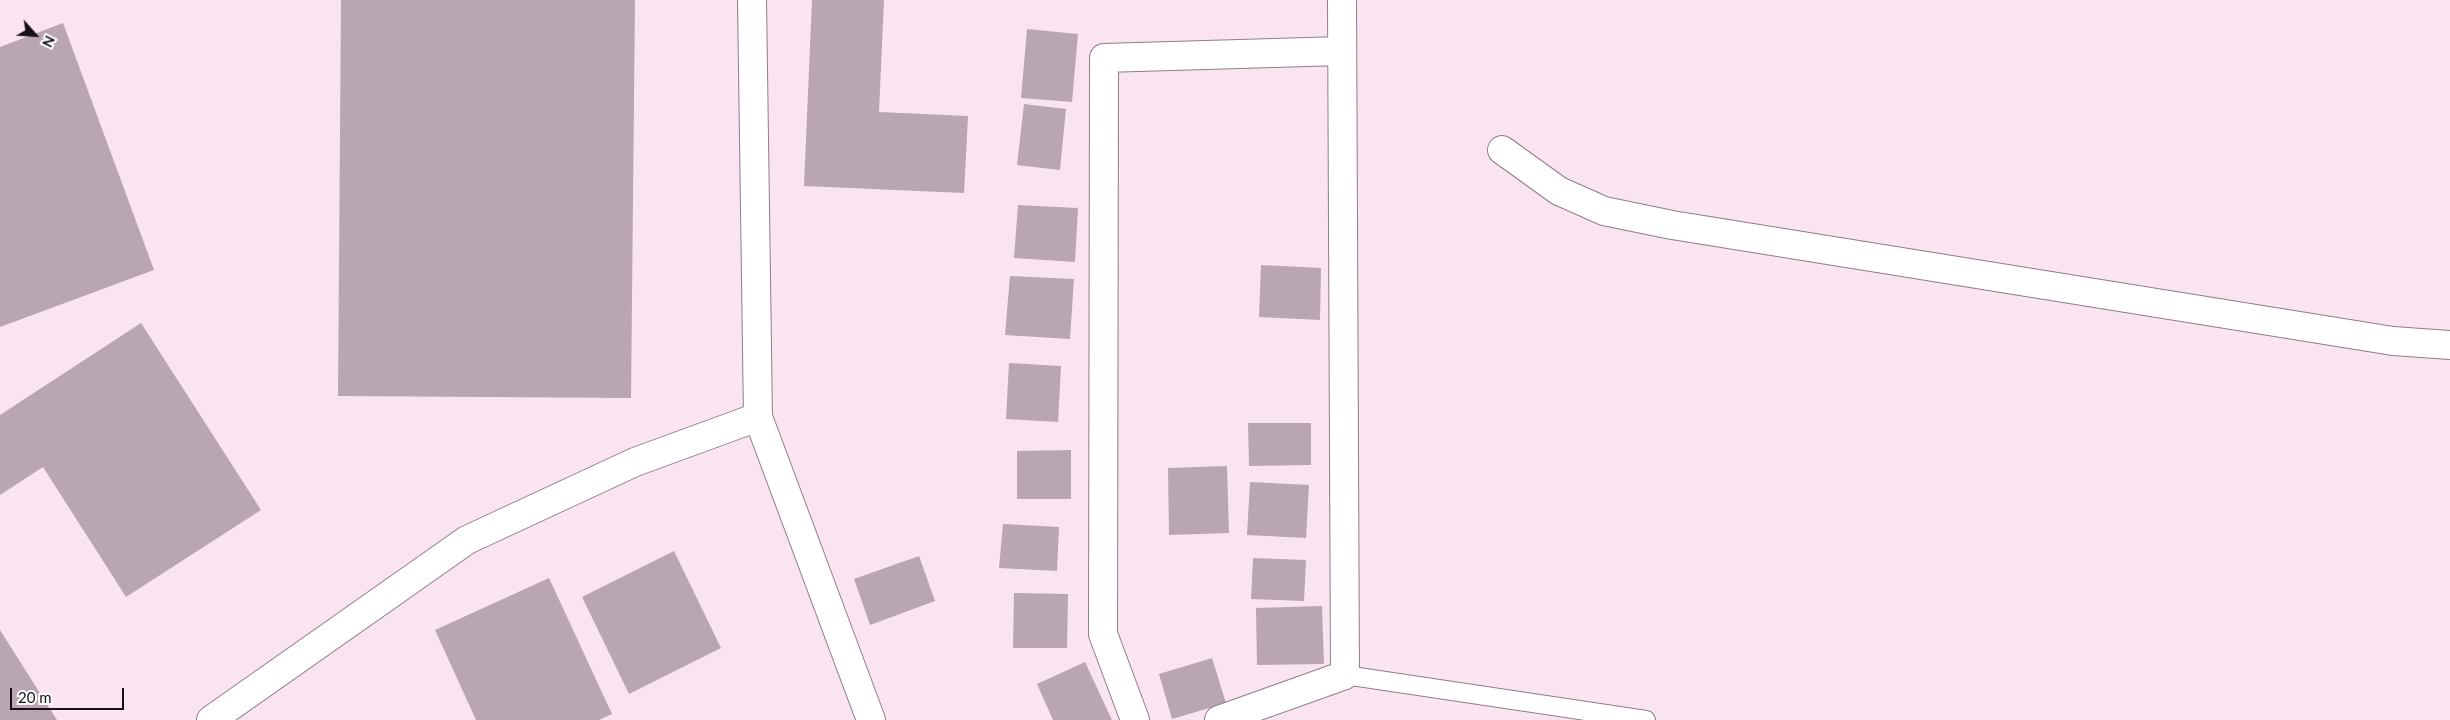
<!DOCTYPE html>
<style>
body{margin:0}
#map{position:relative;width:2450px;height:720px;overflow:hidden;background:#fbe4f2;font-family:Lato,sans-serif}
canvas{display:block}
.north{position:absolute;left:10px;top:10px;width:50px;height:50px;-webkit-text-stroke:4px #fff;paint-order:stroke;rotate:116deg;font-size:14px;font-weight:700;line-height:20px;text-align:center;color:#171014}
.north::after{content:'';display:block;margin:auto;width:18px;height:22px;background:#171014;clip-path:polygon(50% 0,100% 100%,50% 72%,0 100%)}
.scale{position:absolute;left:10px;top:688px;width:114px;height:22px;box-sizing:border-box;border:2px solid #171014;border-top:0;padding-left:6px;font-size:15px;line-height:18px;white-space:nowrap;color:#171014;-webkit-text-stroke:4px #fff;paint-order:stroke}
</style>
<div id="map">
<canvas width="2450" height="720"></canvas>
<div class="north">N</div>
<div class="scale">20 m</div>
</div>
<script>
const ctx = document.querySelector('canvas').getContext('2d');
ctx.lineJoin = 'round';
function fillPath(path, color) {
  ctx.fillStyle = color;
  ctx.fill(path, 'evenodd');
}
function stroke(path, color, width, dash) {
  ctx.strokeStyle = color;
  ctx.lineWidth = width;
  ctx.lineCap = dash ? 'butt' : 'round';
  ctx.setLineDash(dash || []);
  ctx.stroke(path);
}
const building = new Path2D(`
 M341 0H635L631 398 338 396Z
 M812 0H884L879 112 968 116 964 193 804 186Z
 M63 23 154 270 0 327V47Z
 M1027 29 1078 34 1072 102 1021 98Z
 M1024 104 1066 109 1060 170 1017 165Z
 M1018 205 1078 208 1075 262 1014 258Z
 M1261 265 1321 268 1320 320 1259 317Z
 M1010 276 1074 279 1070 339 1005 335Z
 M141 323 261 510 126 597 43 467 0 495V415Z
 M1009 363 1061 366 1058 422 1006 419Z
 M1248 423H1311V465L1249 466Z
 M1071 450V499H1017V451Z
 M1227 466 1229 533 1169 535 1168 468Z
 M1250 482 1309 485 1306 538 1247 535Z
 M1003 524 1059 527 1057 571 999 568Z
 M674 551 721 648 629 694 582 597Z
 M919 556 935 601 870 625 854 579Z
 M1253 558 1306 560 1304 601 1251 599Z
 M549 578 612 714 599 720H476L435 630Z
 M1014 593 1068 594 1067 648H1013Z
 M1322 606 1324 664 1257 665 1256 608Z
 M0 630 57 720H0Z
 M1212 658 1226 703 1172 719 1159 674Z
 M1085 662 1112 720H1053L1037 684Z`);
const service = new Path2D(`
 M1345 675 1646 720`);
const minor = new Path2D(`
 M752 0 758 417 871 720
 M1502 150 1559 191 1604 211 1672 225 2393 341 2450 345
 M211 720 467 540 635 462 758 417
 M1135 720 1103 634 1104 58 1341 51
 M1219 720 1345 675 1342 0`);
fillPath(building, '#baa5b3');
stroke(service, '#907d89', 20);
stroke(minor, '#907d89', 30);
stroke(service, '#fff', 18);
stroke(minor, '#fff', 28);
</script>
